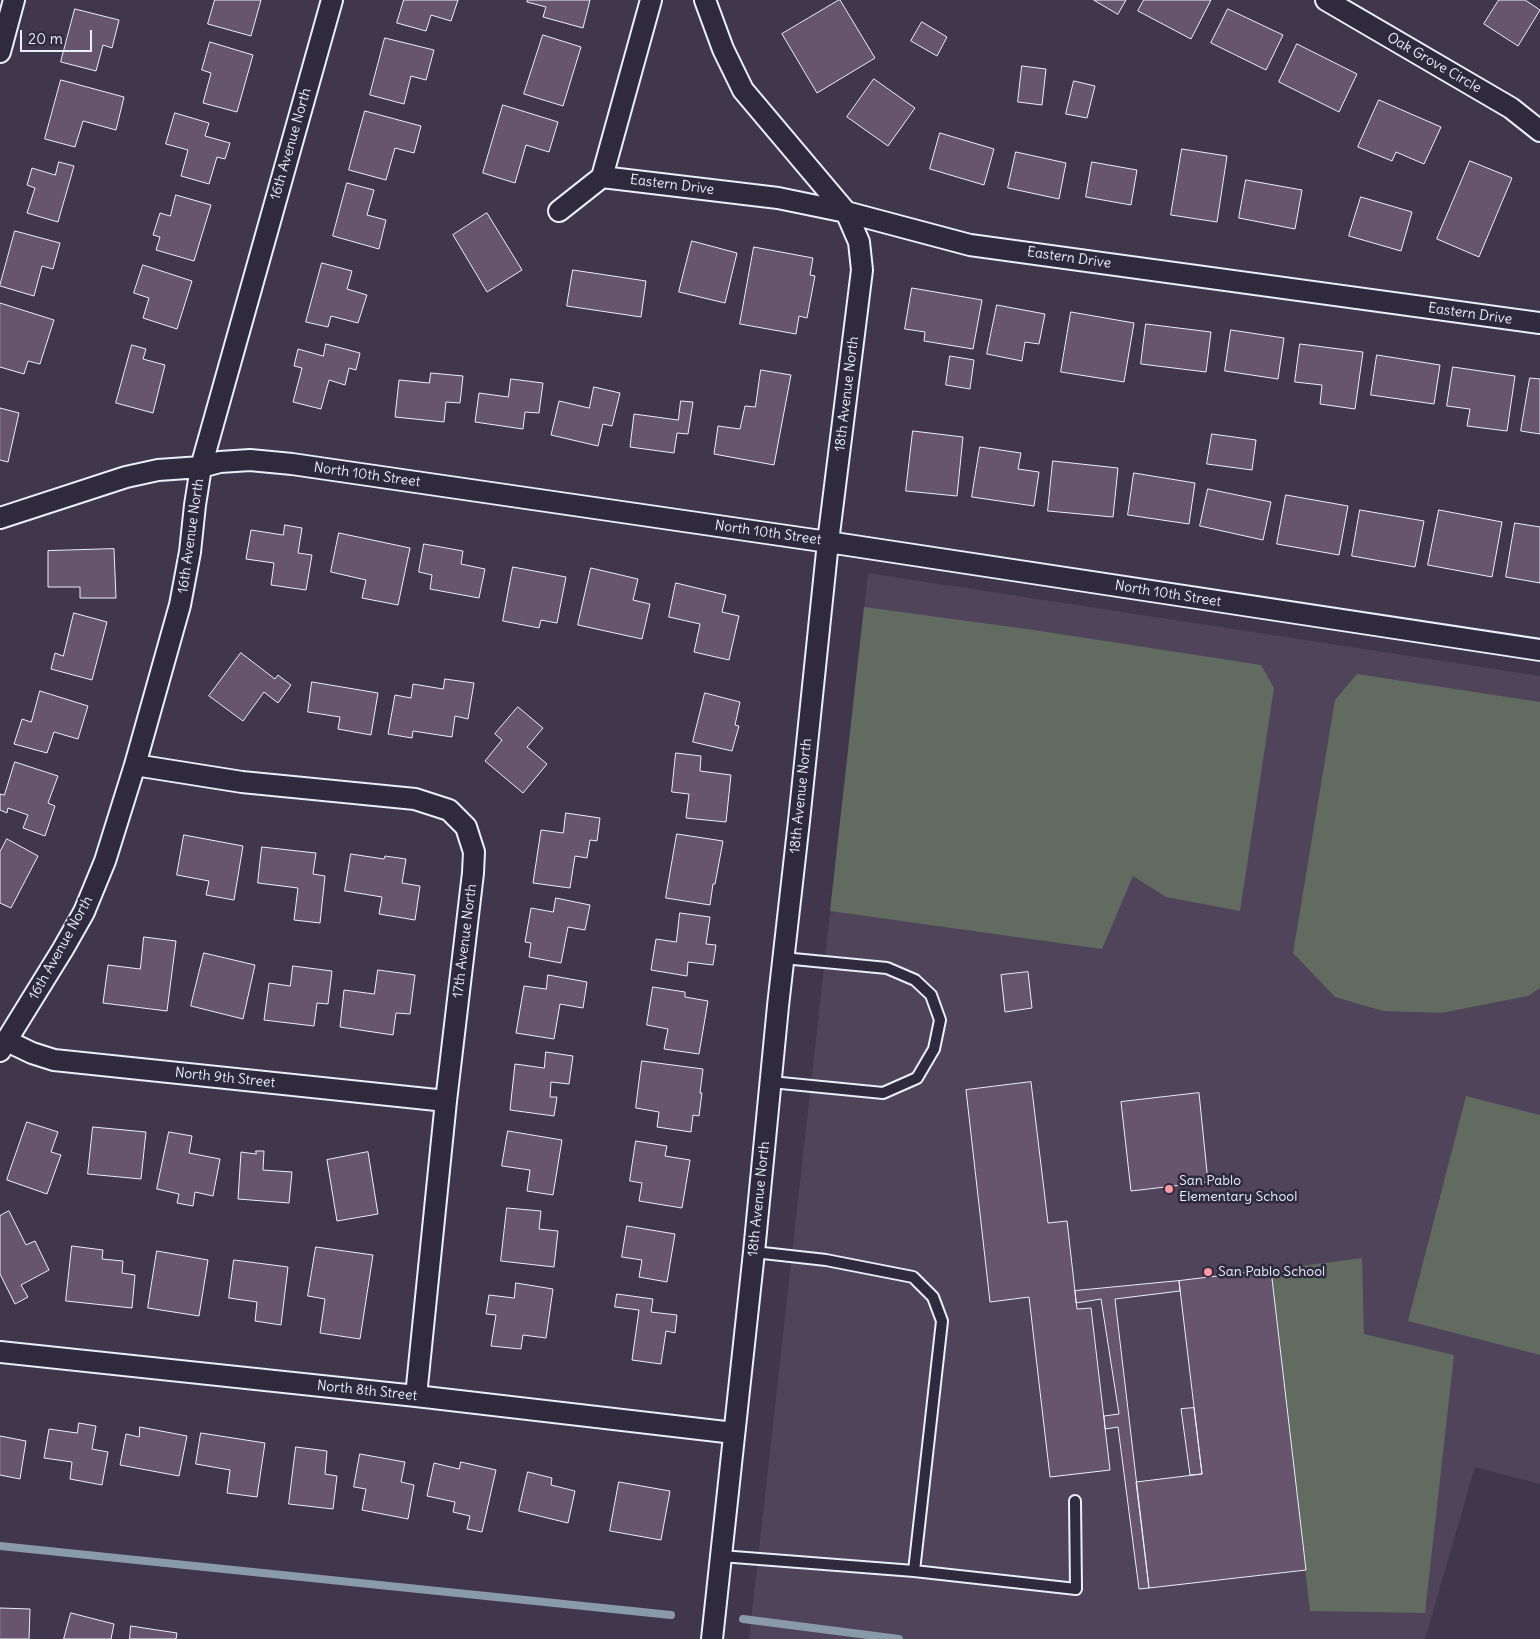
<!DOCTYPE html>
<style>
body{margin:0}
#map{position:relative;width:1540px;height:1639px;overflow:hidden;background:#40374c;font-family:Delius,sans-serif}
canvas{display:block}
.scale{position:absolute;left:20px;top:30px;width:72px;height:22px;box-sizing:border-box;border:2px solid #e8f1f8;border-top:0;padding-left:6px;font-size:15px;line-height:18px;white-space:nowrap;color:#e8f1f8;-webkit-text-stroke:4px #2f2a3d;paint-order:stroke}
</style>
<div id="map">
<canvas width="1540" height="1639"></canvas>
<div class="scale">20 m</div>
</div>
<script>
const ctx = document.querySelector('canvas').getContext('2d');
ctx.lineJoin = 'round';
function fillPath(path, color) {
  ctx.fillStyle = color;
  ctx.fill(path, 'evenodd');
}
function stroke(path, color, width, dash) {
  ctx.strokeStyle = color;
  ctx.lineWidth = width;
  ctx.lineCap = dash ? 'butt' : 'round';
  ctx.setLineDash(dash || []);
  ctx.stroke(path);
}
function write(font, color, halo, rows, align = 'center') {
  ctx.font = font + ' Delius,sans-serif';
  ctx.lineWidth = 5;
  ctx.setLineDash([]);
  ctx.textBaseline = 'middle';
  ctx.strokeStyle = halo;
  ctx.fillStyle = color;
  for (const [text, x, y, turn = 0] of rows) {
    ctx.save();
    ctx.translate(x, y);
    ctx.rotate((+turn || 0) * Math.PI / 180);
    ctx.textAlign = isNaN(turn) ? turn : align;
    if (halo) ctx.strokeText(text, 0, 0);
    ctx.fillText(text, 0, 0);
    ctx.restore();
  }
}
const built = new Path2D(`
 M868 573 1540 676V1484L1475 1467 1425 1639H749Z`);
const green = new Path2D(`
 M864 607 1034 630 1261 665 1274 688 1240 911 1166 897 1133 876 1102 949 830 911Z
 M1357 674 1540 702V988L1528 996 1441 1013 1383 1011 1335 997 1293 953 1335 700Z
 M1466 1096 1540 1115V1355L1408 1321Z
 M1362 1258 1364 1334 1454 1355 1425 1613 1310 1611 1271 1270Z`);
const stream = new Path2D(`
 M0 1546 671 1615
 M743 1619 899 1639`);
const building = new Path2D(`
 M215 0H261L251 36 208 24Z
 M404 0H458L451 21 431 15 426 31 397 23Z
 M528 0H590L583 28 543 17 546 7 527 2Z
 M839 0H840L875 58 817 93 782 34Z
 M1094 0H1126L1118 14Z
 M1144 0H1211L1191 39 1138 11Z
 M1499 0H1525L1540 10 1518 46 1484 24Z
 M75 9 119 20 112 48 103 45 96 71 61 62Z
 M1228 9 1283 35 1266 70 1211 43Z
 M922 22 947 37 937 56 911 41Z
 M543 35 581 47 563 106 524 94Z
 M385 38 434 50 426 80 411 76 404 104 370 95Z
 M210 42 253 55 237 112 203 103 211 73 202 70Z
 M1297 44 1357 74 1339 112 1279 82Z
 M1022 66 1046 69 1042 105 1018 102Z
 M874 79 915 108 888 146 847 117Z
 M61 80 124 97 116 130 83 121 75 147 45 139Z
 M1074 81 1095 86 1087 118 1066 114Z
 M1379 100 1441 127 1424 164 1396 152 1392 161 1358 147Z
 M503 105 558 122 549 152 526 145 515 183 483 173Z
 M365 111 421 126 414 153 395 148 386 180 349 170Z
 M175 113 209 123 205 136 230 143 225 159 217 157 209 184 181 176 188 150 166 144Z
 M940 133 994 149 984 185 930 169Z
 M1182 149 1227 156 1217 222 1171 215Z
 M1016 152 1066 163 1059 199 1008 188Z
 M1470 161 1512 178 1479 257 1437 239Z
 M59 162 74 166 58 222 27 213 35 188 27 185 32 168 55 175Z
 M1092 162 1137 170 1131 205 1086 197Z
 M1246 180 1302 190 1295 229 1239 218Z
 M347 183 374 190 367 215 386 220 379 249 333 236Z
 M176 195 211 205 194 261 156 250 160 237 153 235 160 213 170 216Z
 M1361 197 1412 212 1401 251 1349 236Z
 M487 213 522 270 487 292 453 235Z
 M15 231 60 243 53 269 42 266 34 296 0 286Z
 M692 241 737 253 725 303 679 292Z
 M754 247 813 258 810 275 815 276 807 318 799 316 796 334 740 324Z
 M322 263 352 271 347 289 367 295 358 323 331 316 328 327 306 322Z
 M143 265 192 281 177 329 143 318 149 298 134 293Z
 M573 270 646 281 641 317 567 306Z
 M912 288 982 300 973 349 924 341 925 332 905 329Z
 M0 303 54 320 40 364 28 361 24 374 0 367Z
 M997 305 1045 314 1039 344 1025 342 1022 361 987 354Z
 M1071 312 1134 323 1124 382 1061 372Z
 M1146 324 1211 332 1206 372 1141 364Z
 M1231 330 1284 338 1278 379 1225 371Z
 M326 344 360 353 356 370 349 368 345 385 329 380 321 409 293 402 302 368 294 366 298 349 323 356Z
 M1300 344 1363 352 1355 409 1320 404 1322 385 1295 382Z
 M132 345 146 349 143 359 165 365 153 413 116 403Z
 M1377 355 1440 365 1434 404 1371 395Z
 M950 356 974 360 970 389 946 385Z
 M1453 367 1515 376 1507 431 1467 426 1470 409 1447 406Z
 M761 370 791 375 774 465 714 454 718 426 740 429 745 406 755 407Z
 M431 373 463 376 460 403 446 402 444 422 395 417 399 380 429 383Z
 M1530 378 1540 379V434L1521 431Z
 M511 379 543 383 539 413 525 412 523 429 475 422 479 393 508 397Z
 M594 387 620 393 612 426 603 424 598 446 551 435 559 401 589 408Z
 M681 401 693 402 688 434 677 433 674 453 630 447 634 414 678 420Z
 M0 408 19 413 8 462 0 460Z
 M913 431 963 437 957 496 906 491Z
 M1212 434 1256 440 1252 470 1207 464Z
 M980 447 1021 453 1018 469 1039 472 1034 506 972 497Z
 M1053 461 1118 468 1113 517 1048 511Z
 M1134 473 1195 483 1189 524 1128 515Z
 M1208 489 1271 502 1263 540 1200 526Z
 M1286 495 1348 506 1339 555 1277 544Z
 M1360 510 1424 521 1415 567 1352 556Z
 M1439 510 1502 522 1492 577 1428 565Z
 M1515 523 1540 527V583L1506 577Z
 M285 525 302 528 298 553 312 555 306 590 271 585 274 563 246 559 251 530 283 535Z
 M339 533 410 548 398 605 362 598 366 580 331 572Z
 M424 544 463 551 461 564 485 569 479 598 430 589 432 575 419 572Z
 M114 549 116 598H80V587H48V551Z
 M513 567 566 577 557 623 541 620 539 628 503 621Z
 M591 568 638 579 633 600 650 604 642 639 578 625Z
 M676 583 726 595 722 612 739 616 729 660 694 652 700 624 669 617Z
 M74 613 107 622 92 680 51 669 55 653 63 656Z
 M241 653 275 679 278 675 291 685 278 703 264 692 243 721 209 696Z
 M445 679 474 683 468 719 455 716 452 737 413 731 412 738 388 734 395 695 411 698 413 684 443 689Z
 M312 682 378 693 371 735 338 729 340 717 308 712Z
 M40 691 88 706 78 739 54 732 47 753 14 744 22 719 31 722Z
 M705 693 740 702 735 725 739 726 732 751 693 742Z
 M518 707 543 728 527 747 547 764 523 793 485 761 502 740 495 734Z
 M676 753 701 756 700 771 731 775 726 822 686 818 689 794 672 792Z
 M15 762 58 776 48 803 55 806 45 836 23 828 28 815 8 808 7 813 0 810V794L4 795Z
 M566 813 600 818 597 841 590 840 587 858 575 856 570 888 533 883 541 830 563 833Z
 M677 834 723 841 715 884H713L710 905 666 898Z
 M184 835 243 846 234 900 206 895 209 881 177 875Z
 M7 839 38 856 11 908 0 903V852Z
 M262 847 316 853 313 874 325 876 320 923 294 920 298 888 258 883Z
 M351 854 384 859 385 856 406 859 402 883 420 886 415 920 379 914 382 897 345 891Z
 M556 898 590 905 585 930 568 927 561 963 529 957 531 943 525 942 531 908 553 912Z
 M680 913 710 917 706 944 716 945 713 965 688 962 687 976 651 970 656 939 676 942Z
 M144 937 176 941 167 1011 103 1003 108 965 140 969Z
 M204 953 255 965 243 1019 191 1006Z
 M293 966 332 971 328 1004 317 1003 314 1026 264 1020 269 983 290 986Z
 M378 970 415 975 410 1014 396 1013 393 1035 340 1027 344 990 374 994Z
 M1028 972 1032 1008 1005 1012 1001 975Z
 M548 975 587 982 583 1008 560 1004 554 1039 516 1033 524 986 546 989Z
 M653 987 685 992V997L708 1001 699 1054 664 1049 668 1029 647 1025Z
 M546 1052 573 1056 569 1084 551 1082 550 1097H557L554 1116 510 1110 515 1064 544 1068Z
 M642 1061 703 1069 700 1093H702L699 1116 693 1115 691 1132 657 1127 659 1112 636 1108Z
 M1031 1082 1048 1223 1067 1221 1077 1309 1091 1308 1110 1470 1050 1477 1029 1297 990 1302 966 1090Z
 M1199 1093 1208 1182 1131 1191 1121 1102Z
 M27 1122 58 1132 51 1152 61 1155 47 1194 7 1180Z
 M93 1127 146 1132 141 1179 88 1174Z
 M508 1131 562 1140 553 1195 527 1191 530 1170 502 1166Z
 M169 1132 192 1136 189 1153 220 1159 213 1196 195 1192 193 1206 177 1203 179 1194 157 1189Z
 M636 1141 667 1146 665 1156 690 1160 682 1208 639 1201 642 1183 630 1181Z
 M256 1151H264L263 1170 292 1172 289 1203 238 1199 241 1152 256 1154Z
 M368 1152 378 1214 337 1221 327 1160Z
 M507 1208 541 1211 539 1229 558 1231 554 1267 501 1261Z
 M9 1211 26 1245 35 1241 49 1270 21 1285 28 1297 15 1304 0 1274V1216Z
 M627 1226 675 1234 667 1282 639 1277 642 1260 622 1257Z
 M72 1246 103 1250 102 1259 123 1261 122 1273 135 1275 132 1308 66 1301Z
 M316 1247 373 1255 360 1339 320 1333 325 1299 308 1296Z
 M157 1251 208 1260 199 1316 148 1308Z
 M234 1260 288 1267 281 1325 255 1321 257 1302 229 1298Z
 M1271 1270 1306 1570 1149 1588 1136 1482 1202 1474 1179 1281Z
 M1179 1281 1180 1291 1115 1299 1149 1588 1139 1589 1118 1427 1105 1429 1104 1416 1119 1414 1101 1299 1076 1303 1075 1291Z
 M516 1283 553 1289 546 1338 523 1335 521 1349 491 1346 496 1315 486 1314 489 1295 514 1298Z
 M617 1294 653 1299 651 1312 677 1315 675 1333 666 1331 661 1364 632 1360 639 1310 615 1307Z
 M1194 1408 1202 1474 1190 1475 1181 1409Z
 M79 1423 96 1426 92 1449 108 1452 102 1485 70 1479 72 1462 44 1458 49 1429 77 1433Z
 M140 1427 187 1436 179 1476 120 1465 126 1434 139 1437Z
 M201 1433 265 1443 257 1497 227 1493 230 1470 196 1464Z
 M0 1436 26 1441 20 1479 0 1475Z
 M296 1447 327 1451 325 1474 337 1476 333 1509 289 1504Z
 M360 1454 405 1462 401 1482 414 1485 408 1519 362 1510 366 1489 354 1487Z
 M461 1462 496 1470 482 1532 467 1529 470 1516 453 1512 455 1502 427 1496 434 1463 459 1469Z
 M528 1472 552 1478 551 1485 575 1491 568 1523 519 1511Z
 M619 1482 670 1491 661 1540 610 1531Z
 M0 1608 30 1609 29 1639H0Z
 M71 1613 114 1624 111 1639H64Z
 M131 1626 177 1633 176 1639H130Z`);
const service = new Path2D(`
 M771 1082 883 1093 917 1078 934 1049 940 1020 931 995 915 980 887 968 783 958
 M754 1252 826 1260 913 1277 933 1297 942 1321 914 1571
 M721 1556 914 1571 1076 1589 1075 1501`);
const minor = new Path2D(`
 M705 0 723 49 743 90 846 212 859 242 862 270 828 542 799 821 778 1006 754 1252 712 1639
 M1326 0 1511 108 1540 131
 M0 52 14 0
 M602 177 778 198 846 212 970 245 1540 323
 M602 177 651 0
 M559 211 602 177
 M0 518 126 477 158 470 201 467 220 462 250 460 292 464 828 542 1540 650
 M135 765 242 782 415 799 449 810 466 827 474 852 473 873 446 1101 416 1396
 M7 1041 32 1053 54 1060 446 1101
 M0 1051 63 949 84 912 105 861 135 765 180 605 190 552 195 505 201 467 332 0
 M0 1352 416 1396 734 1433`);
const markers = [
 [1169,1189,5,"#ff9aa2"],
 [1208,1272,5,"#ff9aa2"]
];
const streetNames = [
 ["Oak Grove Circle",1434,63,30],
 ["16th Avenue North",291,144,-74],
 ["Eastern Drive",672,185,7],
 ["Eastern Drive",1069,258,8],
 ["Eastern Drive",1470,314,8],
 ["18th Avenue North",847,394,-83],
 ["North 10th Street",367,475,8],
 ["North 10th Street",768,533,8],
 ["16th Avenue North",191,536,-82],
 ["North 10th Street",1168,594,9],
 ["18th Avenue North",801,796,-84],
 ["17th Avenue North",465,941,-83],
 ["16th Avenue North",61,948,-61],
 ["North 9th Street",225,1078,6],
 ["18th Avenue North",759,1199,-84],
 ["North 8th Street",367,1391,6]
];
const poiNames = [
 ["San Pablo",1179,1181],
 ["Elementary School",1179,1197],
 ["San Pablo School",1218,1272]
];
fillPath(built, '#4f4459');
fillPath(green, '#616b5f');
stroke(stream, '#899ba8', 8);
fillPath(building, '#67556e');
stroke(building, '#e8f1f8', 1);
stroke(service, '#e8f1f8', 14);
stroke(minor, '#e8f1f8', 24);
stroke(service, '#2f2a3d', 10);
stroke(minor, '#2f2a3d', 20);
for (const [x, y, r, color] of markers) {
  const dot = new Path2D();
  dot.arc(x, y, r, 0, 2 * Math.PI);
  ctx.fillStyle = color;
  ctx.fill(dot);
  stroke(dot, '#2f2a3d', 2);
}
write('14px', '#e8f1f8', '#2f2a3d', streetNames);
write('14px', '#e8f1f8', '#2f2a3d', poiNames, 'left');
</script>
